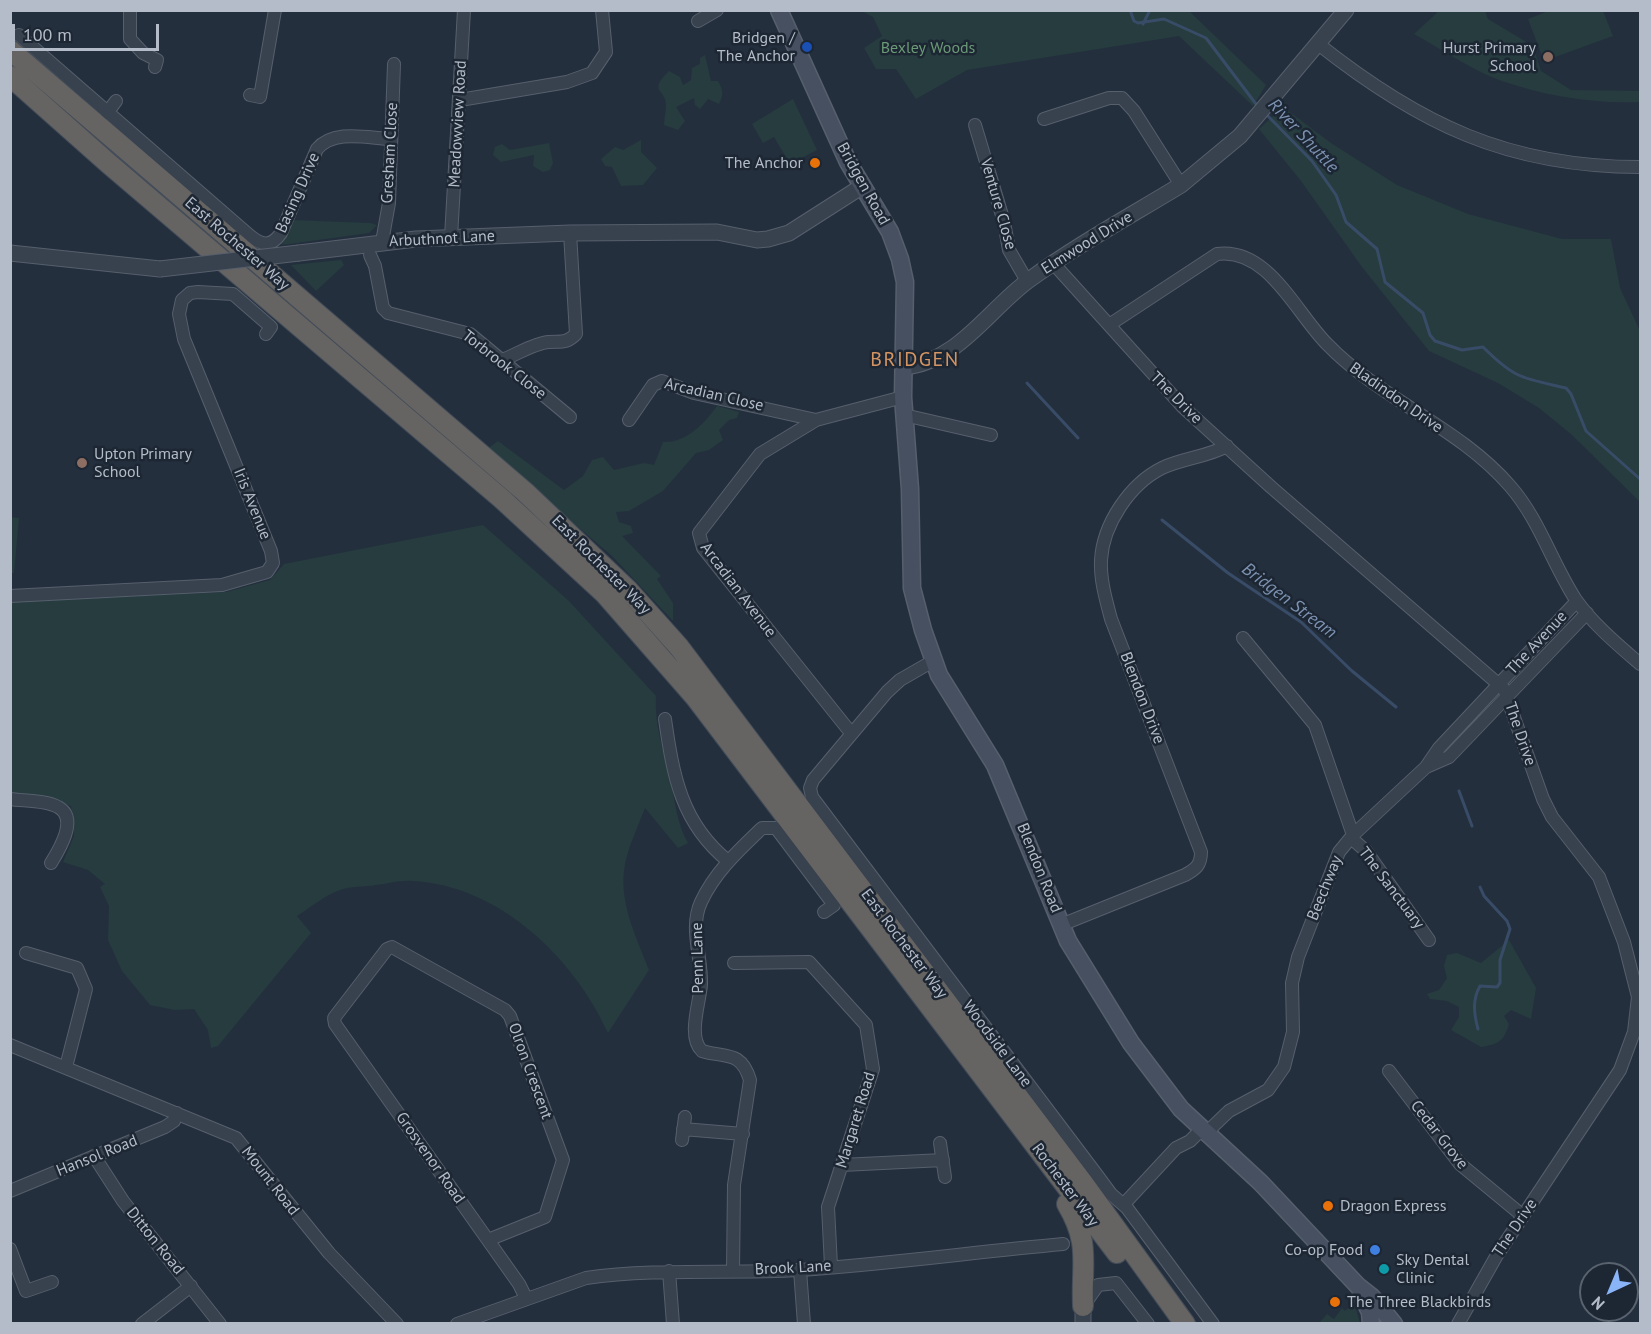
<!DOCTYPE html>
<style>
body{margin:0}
#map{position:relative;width:1651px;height:1334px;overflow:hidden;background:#242f3e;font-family:"PT Sans",sans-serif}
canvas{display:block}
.frame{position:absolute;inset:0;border:12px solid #b4bcc9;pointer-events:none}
.north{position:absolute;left:1579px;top:1262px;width:60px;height:60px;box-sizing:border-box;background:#1d2633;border:2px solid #59626f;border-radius:50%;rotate:224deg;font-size:16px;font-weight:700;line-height:24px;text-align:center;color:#b4bcc9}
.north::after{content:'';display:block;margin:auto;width:21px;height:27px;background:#8ab4f8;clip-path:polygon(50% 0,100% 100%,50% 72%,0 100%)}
.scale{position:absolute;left:12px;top:24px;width:147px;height:27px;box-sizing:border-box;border:3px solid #b4bcc9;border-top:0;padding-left:8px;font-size:18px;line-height:21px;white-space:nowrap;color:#b4bcc9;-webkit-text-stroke:4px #1d2633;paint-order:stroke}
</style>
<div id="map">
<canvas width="1651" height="1334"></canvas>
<div class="frame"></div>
<div class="north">N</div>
<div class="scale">100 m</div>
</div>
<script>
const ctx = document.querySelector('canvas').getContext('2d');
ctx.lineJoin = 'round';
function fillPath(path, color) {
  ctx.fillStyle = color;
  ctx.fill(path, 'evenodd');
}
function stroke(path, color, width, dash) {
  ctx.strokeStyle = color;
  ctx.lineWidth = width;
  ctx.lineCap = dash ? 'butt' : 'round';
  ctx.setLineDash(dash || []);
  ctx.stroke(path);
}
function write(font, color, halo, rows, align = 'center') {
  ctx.font = font + ' "PT Sans",sans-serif';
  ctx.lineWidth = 5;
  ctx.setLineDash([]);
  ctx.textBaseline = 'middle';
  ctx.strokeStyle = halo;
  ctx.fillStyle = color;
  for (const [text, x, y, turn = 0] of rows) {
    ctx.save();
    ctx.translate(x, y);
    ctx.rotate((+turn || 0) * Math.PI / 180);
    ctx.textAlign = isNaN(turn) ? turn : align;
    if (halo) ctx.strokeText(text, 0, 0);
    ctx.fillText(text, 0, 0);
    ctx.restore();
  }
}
const green = new Path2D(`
 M1440 10 1485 11 1488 19 1533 46 1541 71 1571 90 1640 91V102C1594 104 1544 96 1499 80 1470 69 1441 49 1414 34Z
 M1551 10 1603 11 1613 36 1544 61 1528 19Z
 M862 11H1189L1266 85 1253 106 1179 36 967 70 916 99 896 69H876L864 48 882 36 873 17Z
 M705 55 711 81H718C723 90 724 94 719 104L708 99 700 109 695 105 694 98 676 107 685 121 678 130 664 125C664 119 666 112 666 105 666 89 647 92 669 71L680 77 683 85 691 80 692 68 700 64V58Z
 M793 99 817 150 790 164 774 137 763 143 752 124Z
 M1283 107 1331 143 1397 185 1468 214 1562 239H1611L1620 288 1640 331V502L1572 435 1539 408 1498 383 1429 351 1362 267 1301 181 1259 129Z
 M641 140V152L657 168 643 185 621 186 612 167 605 166 601 159 615 147 623 150Z
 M549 143 553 163 550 170 543 172 533 166 534 155 501 162 493 155 495 147 502 144 510 150Z
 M292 220 370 223 377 225 369 233 282 245Z
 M341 260 344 265 316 291 291 265Z
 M717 406 739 412 737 418 729 420 719 430 723 440 709 450 696 453 663 491 629 511 616 512 619 522 631 526 633 533 622 536 661 576 657 579 673 603V621L612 556 487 449 498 441 564 490 583 476 592 460 603 457 614 470 644 463 654 465 663 442C686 443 704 424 717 406Z
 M10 517 19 518 14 573H11Z
 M483 525 569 601 656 696C654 725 664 751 670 780 676 802 676 822 688 843L678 848 645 808C638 827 626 851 624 871 620 905 637 939 649 970L608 1033C574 958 499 885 412 881 400 880 387 884 376 885 365 887 350 886 340 890 325 895 310 908 297 916L311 933 218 1046 211 1048 208 1030 194 1009 175 1010 150 1005 122 971 108 940 109 906 100 887 105 884 88 870 63 862 74 836 71 806 11 795 10 602 226 592 270 580 284 564Z
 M1509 940 1536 988 1531 1019 1511 1010 1504 1016 1509 1024C1504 1042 1498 1044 1481 1047L1451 1030 1459 1017V1007L1447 1001 1430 999 1427 994 1439 990 1447 978 1444 966 1447 955 1457 953 1481 963Z
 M1353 1299 1360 1323 1320 1322 1327 1314 1334 1319 1342 1308 1345 1311 1350 1306 1349 1304Z`);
const stream = new Path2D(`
 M1130 10 1134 21 1138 23 1164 19 1206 38 1259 108
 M1143 24 1150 10
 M1266 114 1312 161 1336 195 1346 222 1377 249 1385 282 1423 313 1430 335 1435 341 1462 350 1483 347C1515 379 1522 378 1566 388L1571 394 1586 431 1640 479
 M1027 383 1078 438
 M1162 520 1228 573 1301 622 1352 671 1396 707
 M1459 791 1472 826
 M1478 1029C1474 1014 1472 1000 1480 986L1497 987 1500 983V960L1510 929 1507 921 1484 896 1480 887`);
const minor = new Path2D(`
 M130 10V39L143 53 157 60 155 67
 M698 21 717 10
 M19 35 249 235C261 245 271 248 281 233L317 149C334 129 367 138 391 139
 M1317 43C1419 124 1508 167 1640 167
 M250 95 260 97 275 10
 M460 100 567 82 592 73 606 52 602 10
 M107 113 116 101
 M1044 119 1109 98H1122L1134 111 1181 185
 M975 125 1004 222 1009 250 1027 281
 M451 237 464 10
 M382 242 389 203 394 64
 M370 255 375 266 383 308 388 313 470 334 570 417
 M1053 263 1183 407 1271 487 1504 689 1543 799 1552 817 1599 877 1624 942 1638 997 1634 1032 1620 1070 1497 1255 1458 1324
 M1109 325 1217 254C1268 247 1296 313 1327 344 1381 400 1459 427 1510 486 1539 519 1552 563 1576 600 1593 624 1618 645 1640 664
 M502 360C516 355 534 343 549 342 561 341 566 344 576 334L570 233
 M904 415 991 435
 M629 420 653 385 662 381 694 393 816 420
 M10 596 222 585 267 572 273 563 271 551 184 339 179 314 182 300 190 293 198 292 233 294 271 327 266 334
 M933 661 900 680 887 692 813 780 810 788 812 797 1097 1175 1111 1194 1127 1208 1213 1324
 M665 719C673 775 681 823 728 861
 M851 733 703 548 699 533 760 454 816 420 903 397
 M1426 767 1449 757 1587 613
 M10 799C24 801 46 800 58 807 79 818 59 850 51 863
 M1353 835 1426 767 1439 748 1577 601
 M1351 838 1366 851 1429 940
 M1061 925 1185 875C1196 869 1201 865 1201 852L1111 619C1106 600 1100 580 1101 560 1103 524 1130 484 1162 468 1183 458 1207 457 1227 446
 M26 953 77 968 86 989 66 1067
 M734 963 809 962 866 1025 873 1069 828 1207 831 1266
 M10 1045 236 1138 329 1253 397 1324
 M1389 1071 1460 1164 1523 1216
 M683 1129 743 1134
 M1205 1134 1229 1111 1268 1090 1284 1067 1293 1032 1292 983 1298 957 1339 852 1353 835 1315 725 1243 638
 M682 1140 685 1117
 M940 1143 945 1177
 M94 1156 123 1201 220 1324
 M842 1165 943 1160
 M10 1191 165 1127 174 1121 177 1113
 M1124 1204 1176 1148 1190 1141 1201 1130
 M488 1240 545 1217 563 1160 510 1016 505 1010 392 947 387 949 334 1018 335 1024 519 1284 526 1298
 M10 1249 26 1291 52 1282
 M800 1270 804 1324
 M669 1271 673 1324
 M733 1271 734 1185 750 1080C741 1050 725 1058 702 1051 687 1037 700 1002 701 984 702 957 689 928 701 902 715 872 738 851 762 828H776L834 905 824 912
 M1084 1305 1098 1285 1116 1283 1148 1324
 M142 1324 191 1286
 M457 1324 586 1278C657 1268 729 1274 800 1270 888 1264 975 1252 1063 1244`);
const tertiary = new Path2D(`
 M10 253 160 269
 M299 253 416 239 570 233 717 232 757 240 768 239 789 233 861 187
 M904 367C958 362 988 310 1029 280 1077 245 1130 216 1181 185L1240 136 1346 10
 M1083 1324V1306`);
const secondary = new Path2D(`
 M779 10 848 162 890 232 900 259 905 282 903 397 910 489 912 588 923 630 939 675 995 765 1068 941 1131 1043 1181 1109 1261 1183 1358 1286 1372 1297 1394 1324
 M1361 1294 1370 1312 1371 1324`);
const trunk = new Path2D(`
 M10 50 525 492 628 590 679 647 1083 1183 1185 1324
 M10 76 108 163 502 499 605 594 696 698 1117 1253
 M1067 1204C1091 1245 1081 1262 1083 1306`);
const tertiaryBridge = new Path2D(`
 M160 269 299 253`);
const markers = [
 [807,47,6,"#1a4fb4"],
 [1548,57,6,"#8d6e63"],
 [815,163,6,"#e8710a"],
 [82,463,6,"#8d6e63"],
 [1328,1206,6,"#e8710a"],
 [1375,1250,6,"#3f7fe0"],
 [1384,1269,6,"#0f9aa8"],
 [1335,1302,6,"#e8710a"]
];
const poiNames = [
 ["Bridgen /",795,38],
 ["The Anchor",795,56],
 ["Hurst Primary",1536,48],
 ["School",1536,66],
 ["The Anchor",803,163],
 ["Upton Primary",94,454,"left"],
 ["School",94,472,"left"],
 ["Dragon Express",1340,1206,"left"],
 ["Co-op Food",1363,1250],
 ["Sky Dental",1396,1260,"left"],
 ["Clinic",1396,1278,"left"],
 ["The Three Blackbirds",1347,1302,"left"]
];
const parkNames = [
 ["Bexley Woods",928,48]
];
const streetNames = [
 ["Meadowview Road",458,124,-87],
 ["Gresham Close",390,153,-87],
 ["Bridgen Road",863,184,61],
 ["Basing Drive",298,193,-66],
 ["Venture Close",998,204,74],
 ["Arbuthnot Lane",442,239,-3],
 ["Elmwood Drive",1087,243,-32],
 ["East Rochester Way",237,244,41],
 ["Torbrook Close",504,365,38],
 ["Arcadian Close",714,395,13],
 ["The Drive",1176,398,45],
 ["Bladindon Drive",1396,398,35],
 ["Iris Avenue",252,504,68],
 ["East Rochester Way",601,565,45],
 ["Arcadian Avenue",738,590,53],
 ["The Avenue",1537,643,-47],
 ["Blendon Drive",1142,698,69],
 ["The Drive",1520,734,71],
 ["Blendon Road",1039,868,68],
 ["Beechway",1325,888,-68],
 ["The Sanctuary",1391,888,53],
 ["East Rochester Way",904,944,53],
 ["Penn Lane",698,958,-91],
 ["Woodside Lane",997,1044,53],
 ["Olron Crescent",530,1071,70],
 ["Margaret Road",856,1120,-73],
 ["Cedar Grove",1439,1135,52],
 ["Hansol Road",97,1156,-22],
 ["Grosvenor Road",430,1158,55],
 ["Mount Road",270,1181,52],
 ["Rochester Way",1065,1185,53],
 ["The Drive",1515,1228,-56],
 ["Ditton Road",155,1241,51],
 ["Brook Lane",793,1268,-3]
];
const waterNames = [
 ["River Shuttle",1303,136,47],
 ["Bridgen Stream",1289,601,37]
];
const quarterNames = [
 ["BRIDGEN",915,360]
];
fillPath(green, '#263c3f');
stroke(stream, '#394c67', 3);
stroke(minor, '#565f6c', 14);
stroke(tertiary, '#565f6c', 17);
stroke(secondary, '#565f6c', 19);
stroke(trunk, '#434c59', 22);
stroke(minor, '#38414e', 12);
stroke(tertiary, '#38414e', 15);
stroke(secondary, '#465061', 16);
stroke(trunk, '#656462', 20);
stroke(tertiaryBridge, '#565f6c', 17, []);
stroke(tertiaryBridge, '#38414e', 15);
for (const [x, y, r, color] of markers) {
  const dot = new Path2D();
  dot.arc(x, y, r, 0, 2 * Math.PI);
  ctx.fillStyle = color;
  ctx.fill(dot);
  stroke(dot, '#1d2633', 2);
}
write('16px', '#b4bcc9', '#1d2633', poiNames, 'right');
write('16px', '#6b9a76', '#1d2633', parkNames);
write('16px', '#b4bcc9', '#1d2633', streetNames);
write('italic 18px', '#7c92b1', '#1d2633', waterNames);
ctx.letterSpacing = '1.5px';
write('20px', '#d59563', '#1d2633', quarterNames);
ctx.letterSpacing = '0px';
</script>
